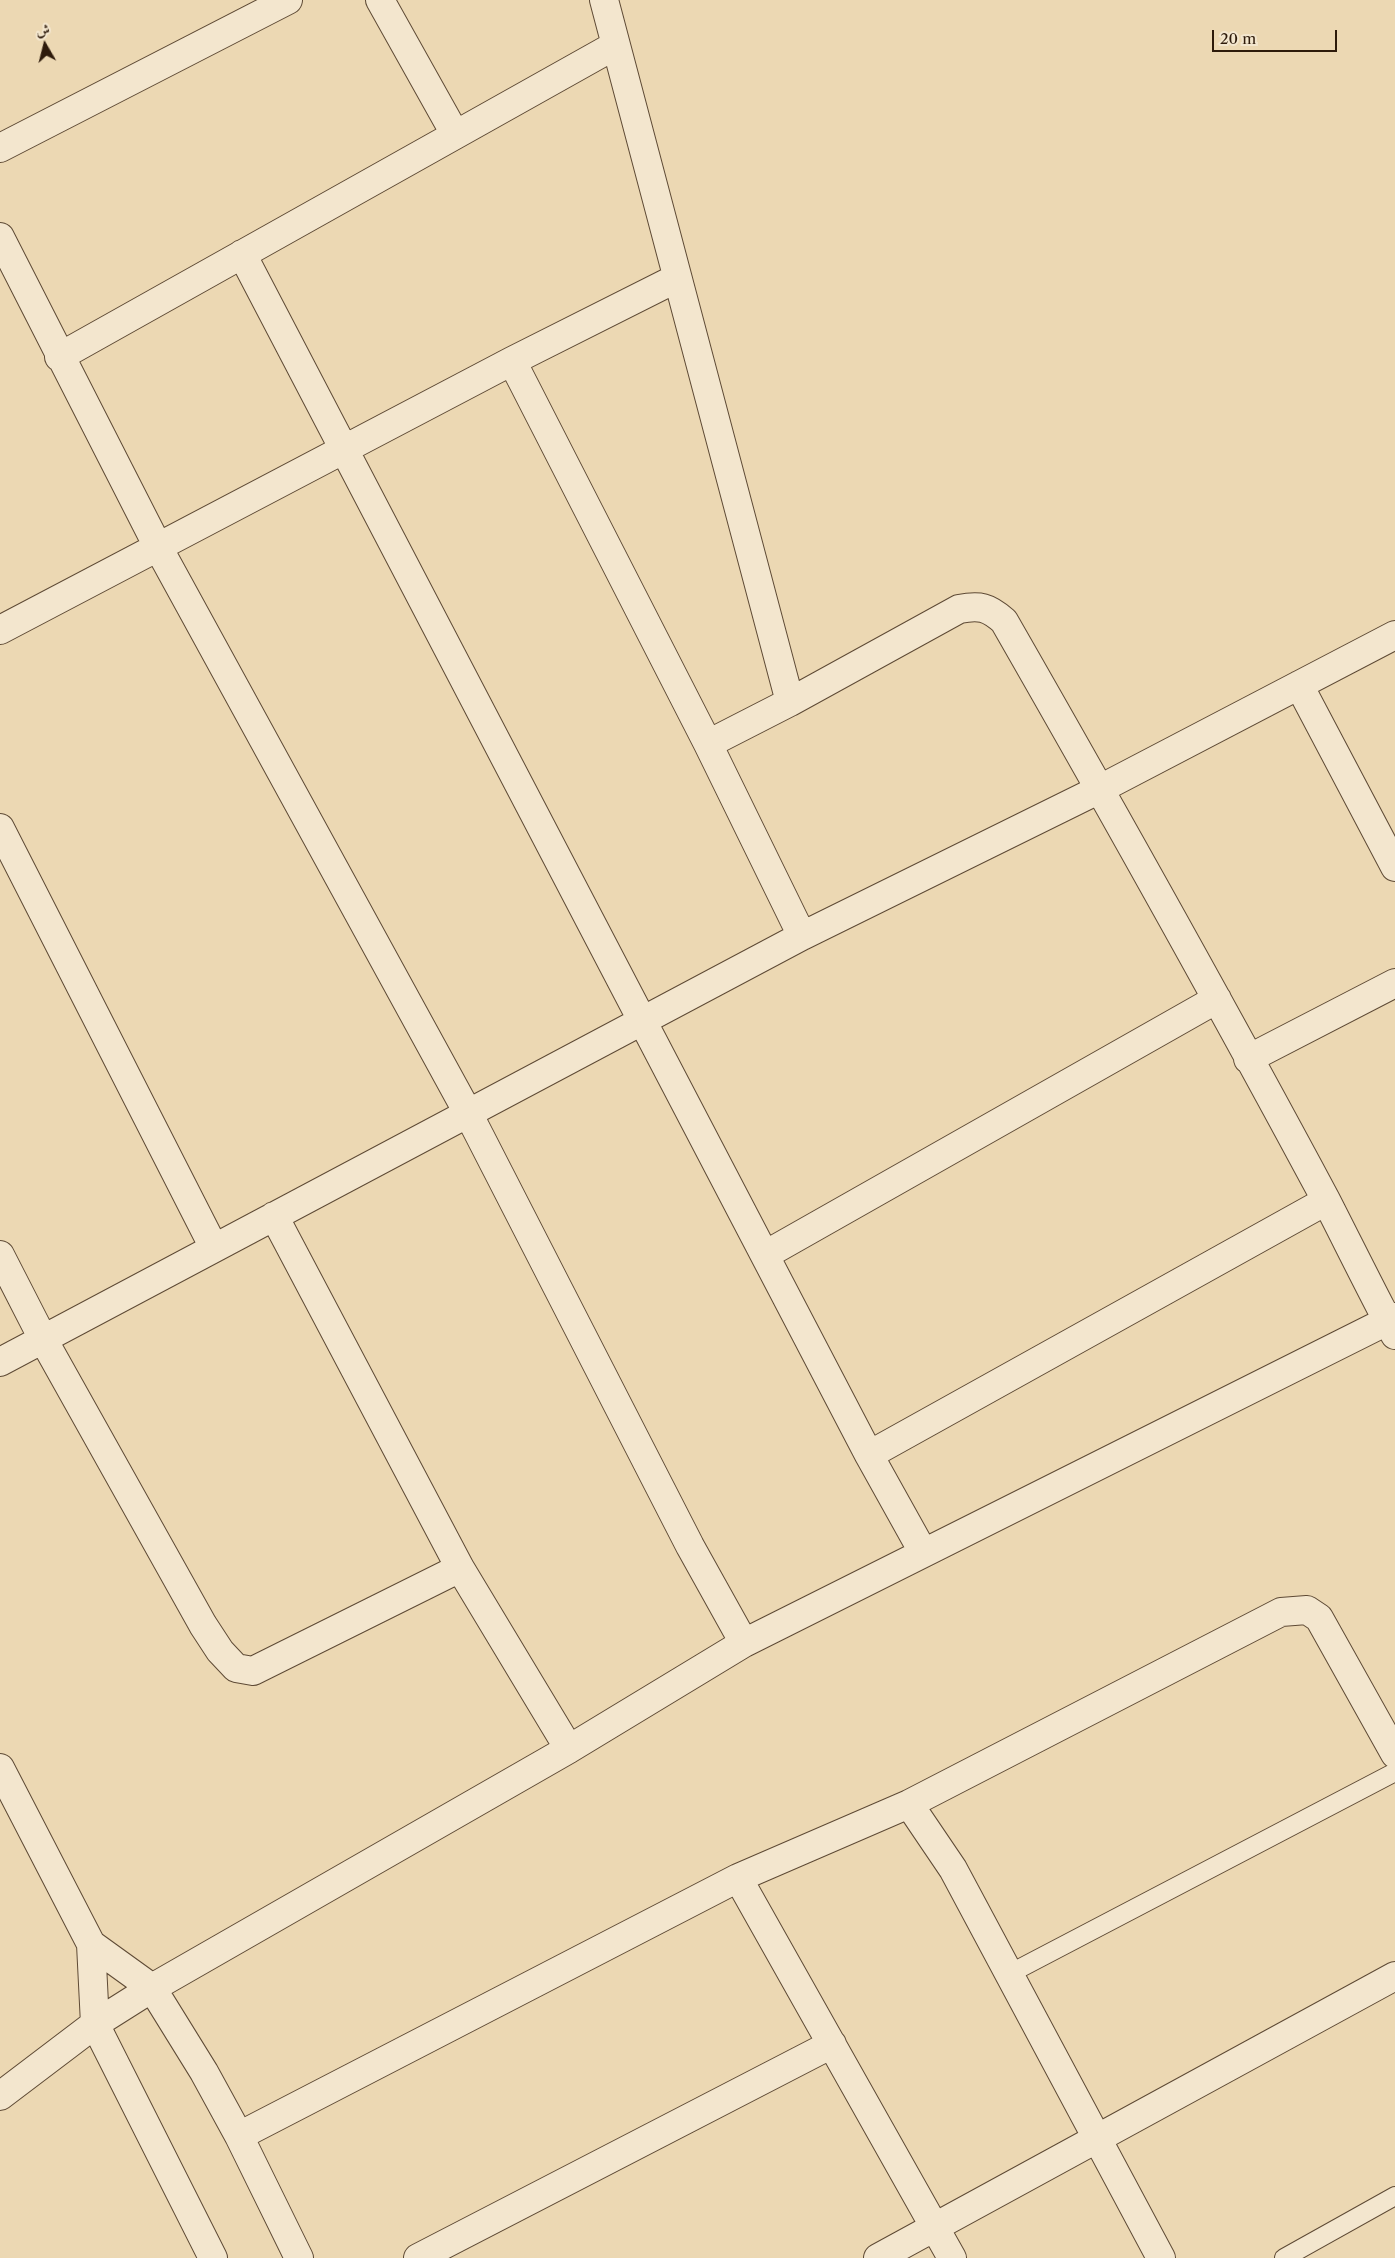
<!DOCTYPE html>
<meta charset="utf-8">
<style>
body{margin:0}
#map{position:relative;width:1395px;height:2258px;overflow:hidden;background:#ecd8b3;font-family:"Libre Caslon Text",Amiri,serif}
canvas{display:block}
.north{position:absolute;left:20px;top:20px;width:50px;height:50px;-webkit-text-stroke:4px #f3e6ce;paint-order:stroke;rotate:352deg;font-size:14px;font-weight:700;line-height:20px;text-align:center;color:#2e1b0b}
.north::after{content:'';display:block;margin:auto;width:18px;height:22px;background:#2e1b0b;clip-path:polygon(50% 0,100% 100%,50% 72%,0 100%)}
.scale{position:absolute;left:1212px;top:30px;width:125px;height:22px;box-sizing:border-box;border:2px solid #2e1b0b;border-top:0;padding-left:6px;font-size:15px;line-height:18px;white-space:nowrap;color:#2e1b0b;-webkit-text-stroke:4px #f3e6ce;paint-order:stroke}
</style>
<div id="map">
<canvas width="1395" height="2258"></canvas>
<div class="north">ش</div>
<div class="scale">20 m</div>
</div>
<script>
const ctx = document.querySelector('canvas').getContext('2d');
ctx.lineJoin = 'round';
function stroke(path, color, width, dash) {
  ctx.strokeStyle = color;
  ctx.lineWidth = width;
  ctx.lineCap = dash ? 'butt' : 'round';
  ctx.setLineDash(dash || []);
  ctx.stroke(path);
}
const lane = new Path2D(`
 M1009 1974 1395 1772
 M1284 2258 1395 2196`);
const street = new Path2D(`
 M380 0 455 134
 M604 0 790 702
 M0 148 288 0
 M0 237 158 547 468 1113 690 1546 744 1643
 M242 254 869 1455 923 1552
 M59 357 614 46
 M512 361 708 744 802 936
 M0 630 512 361 677 278
 M1299 685 1395 867
 M708 744 790 702 959 609C980 605 988 607 1004 621 1114 813 1222 1006 1326 1200 1349 1245 1371 1290 1395 1335
 M0 828 214 1248
 M1248 1059 1395 983
 M274 1216 460 1568 569 1749
 M0 1255 43 1339 203 1625 220 1651 236 1668 253 1671 460 1568
 M765 1255 1217 999
 M0 1362 802 936 1100 789 1395 635
 M869 1455 1326 1201
 M0 1768 91 1944 95 2024 213 2258
 M909 1804 953 1869 1161 2258
 M738 1878 952 2258
 M91 1944 152 1988 204 2072 239 2136 299 2258
 M0 2096 95 2024 152 1988 569 1749 744 1643 1395 1317
 M239 2136 738 1878 909 1804 1281 1612 1307 1610 1319 1618 1395 1754
 M418 2258 832 2044
 M878 2258 1395 1976`);
stroke(lane, '#5e4a35', 20);
stroke(street, '#5e4a35', 30);
stroke(lane, '#f3e6ce', 18);
stroke(street, '#f3e6ce', 28);
</script>
